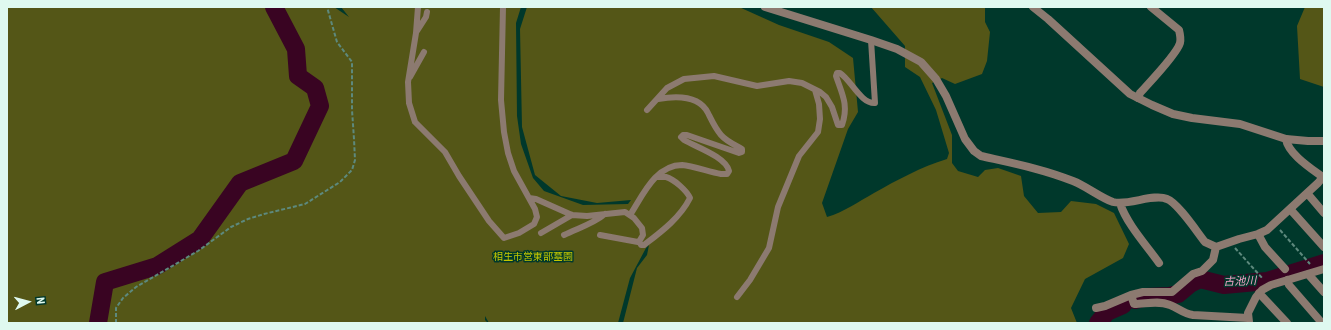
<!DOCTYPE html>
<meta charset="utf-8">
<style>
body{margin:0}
#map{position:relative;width:1331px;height:330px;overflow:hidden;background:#00382b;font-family:"Roboto Condensed",sans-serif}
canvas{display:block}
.frame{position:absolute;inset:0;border:8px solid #dff9f0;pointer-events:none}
.north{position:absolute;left:8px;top:282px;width:40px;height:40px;-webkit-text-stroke:3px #00382b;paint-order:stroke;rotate:84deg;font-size:11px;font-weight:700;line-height:16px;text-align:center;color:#dff9f0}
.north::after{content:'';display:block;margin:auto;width:14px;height:18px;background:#dff9f0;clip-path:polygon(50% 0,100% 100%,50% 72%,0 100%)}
</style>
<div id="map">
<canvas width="1331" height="330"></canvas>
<div class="frame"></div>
<div class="north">N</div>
</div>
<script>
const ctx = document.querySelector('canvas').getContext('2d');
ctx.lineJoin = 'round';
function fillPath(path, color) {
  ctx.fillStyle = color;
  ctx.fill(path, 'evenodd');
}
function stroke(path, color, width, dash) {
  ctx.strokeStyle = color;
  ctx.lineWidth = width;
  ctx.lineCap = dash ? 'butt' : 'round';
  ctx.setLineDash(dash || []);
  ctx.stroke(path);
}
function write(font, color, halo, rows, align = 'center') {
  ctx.font = font + ' "Roboto Condensed","Noto Sans JP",sans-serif';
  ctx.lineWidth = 3;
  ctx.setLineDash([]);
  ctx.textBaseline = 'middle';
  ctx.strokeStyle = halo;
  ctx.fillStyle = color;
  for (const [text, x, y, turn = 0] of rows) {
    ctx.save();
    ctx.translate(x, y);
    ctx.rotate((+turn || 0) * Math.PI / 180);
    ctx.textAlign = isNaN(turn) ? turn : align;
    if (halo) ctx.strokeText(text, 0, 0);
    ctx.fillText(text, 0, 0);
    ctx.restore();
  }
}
const green = new Path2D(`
 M7 7H334L349 17 341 7H521L516 23 517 116 521 144 533 178 544 191 583 205 628 204 631 200 597 203 561 196 535 175 522 127 520 29 527 7H739L779 25 829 42 853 58 858 112 848 129 822 203 827 217C844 212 858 202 874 193 897 180 921 167 947 159L949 153 936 110 920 77 905 67V46L871 7H985V22L990 32 987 61 982 74 955 84 942 78 932 83 952 135V163L958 171 978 177 985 170 998 168 1021 176 1024 196 1038 213 1061 212 1071 201 1096 204 1114 213 1129 244 1123 258 1085 279 1071 308 1077 323H623L637 268 647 255 649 245 646 248 630 278 618 323H489L485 316V320L488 323H7Z
 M1305 7H1324V87L1300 79 1297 26Z`);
const river = new Path2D(`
 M1135 300 1146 297 1169 296 1178 294 1190 284 1200 279 1224 285 1267 281 1324 263
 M98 323 105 282 157 266 200 239 240 183 294 161 320 106 315 88 298 76 296 49 274 7
 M1098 323 1107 312 1123 305`);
const path = new Path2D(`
 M1280 230 1310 264
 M1235 248 1263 279
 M116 323V308L123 298 136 287 198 251 231 227 248 219 264 214 305 204 340 182 352 170 355 160 354 139 352 110V62L337 42 327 7`);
const service = new Path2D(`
 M418 7 416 33 408 82 409 103 415 122 445 152 459 176 489 221 504 238 519 233 534 224 537 217 535 209 514 171 508 153 504 132 501 100 503 7
 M417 31 426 17 427 12
 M410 77 424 52
 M647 110 667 88 684 79 714 76 757 86 789 81 802 83 820 92 826 97 832 107 838 125H842C849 105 842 94 836 76L837 73H840C851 80 861 104 875 103L871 40
 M529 198 536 199 572 215 587 216 625 212 634 218 642 228 643 235 640 240 638 242 600 235
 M630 215C642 197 655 165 682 165 694 166 709 172 721 174H727L729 171C726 157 696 147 684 140L681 137 683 135H687L739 153 742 152V149C735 145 726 141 721 135 715 128 712 121 708 113 699 95 675 96 658 99
 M541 233 572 215
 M564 235C578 228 593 224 605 214
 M639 241 641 245H644C661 232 680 218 690 198 687 191 674 179 666 177 663 177 659 177 656 177
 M737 297 750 280 769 248 778 207 799 156 818 132 820 119 819 104 815 90`);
const minor = new Path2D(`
 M765 7 871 40 897 49 921 62 936 79 946 96 965 139 974 151 981 156C1012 163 1043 169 1073 181 1086 186 1101 198 1113 202 1128 206 1154 193 1167 199 1178 203 1197 232 1205 242L1216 247 1239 239 1258 234 1267 230 1318 183 1323 177
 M1138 98 1140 93C1149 83 1177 54 1180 43 1181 39 1180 34 1179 30L1151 7
 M1286 139C1288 154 1312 169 1324 178
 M1307 193 1324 213
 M1120 203C1126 223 1147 246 1159 263
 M1290 209 1324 247
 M1258 234 1265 247 1285 269
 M1308 274 1324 292
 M1287 280 1289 285 1322 323
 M1259 293 1287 323
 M1131 295 1134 304C1146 304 1158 300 1170 305 1178 308 1184 314 1193 315L1248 318
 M1096 308 1105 306 1131 295 1143 292H1172L1193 274 1202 271 1213 260 1216 247
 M1249 322 1248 313 1256 297 1262 290 1271 285 1324 269`);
const tertiary = new Path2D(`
 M1033 7 1048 19 1130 94 1152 105 1173 114 1192 118 1240 124 1286 139 1308 141H1324`);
const parkNames = [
 ["相生市営東部墓園",533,257]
];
const waterNames = [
 ["古池川",1240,282,-2]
];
fillPath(green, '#545617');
stroke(river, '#390422', 18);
stroke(path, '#5d897d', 2, [4, 2]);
stroke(service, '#8c7a70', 6);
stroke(minor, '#8c7a70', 8);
stroke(tertiary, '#8c7a70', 8);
write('10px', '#c3c700', '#00382b', parkNames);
write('italic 11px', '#f6a4c9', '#00382b', waterNames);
</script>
